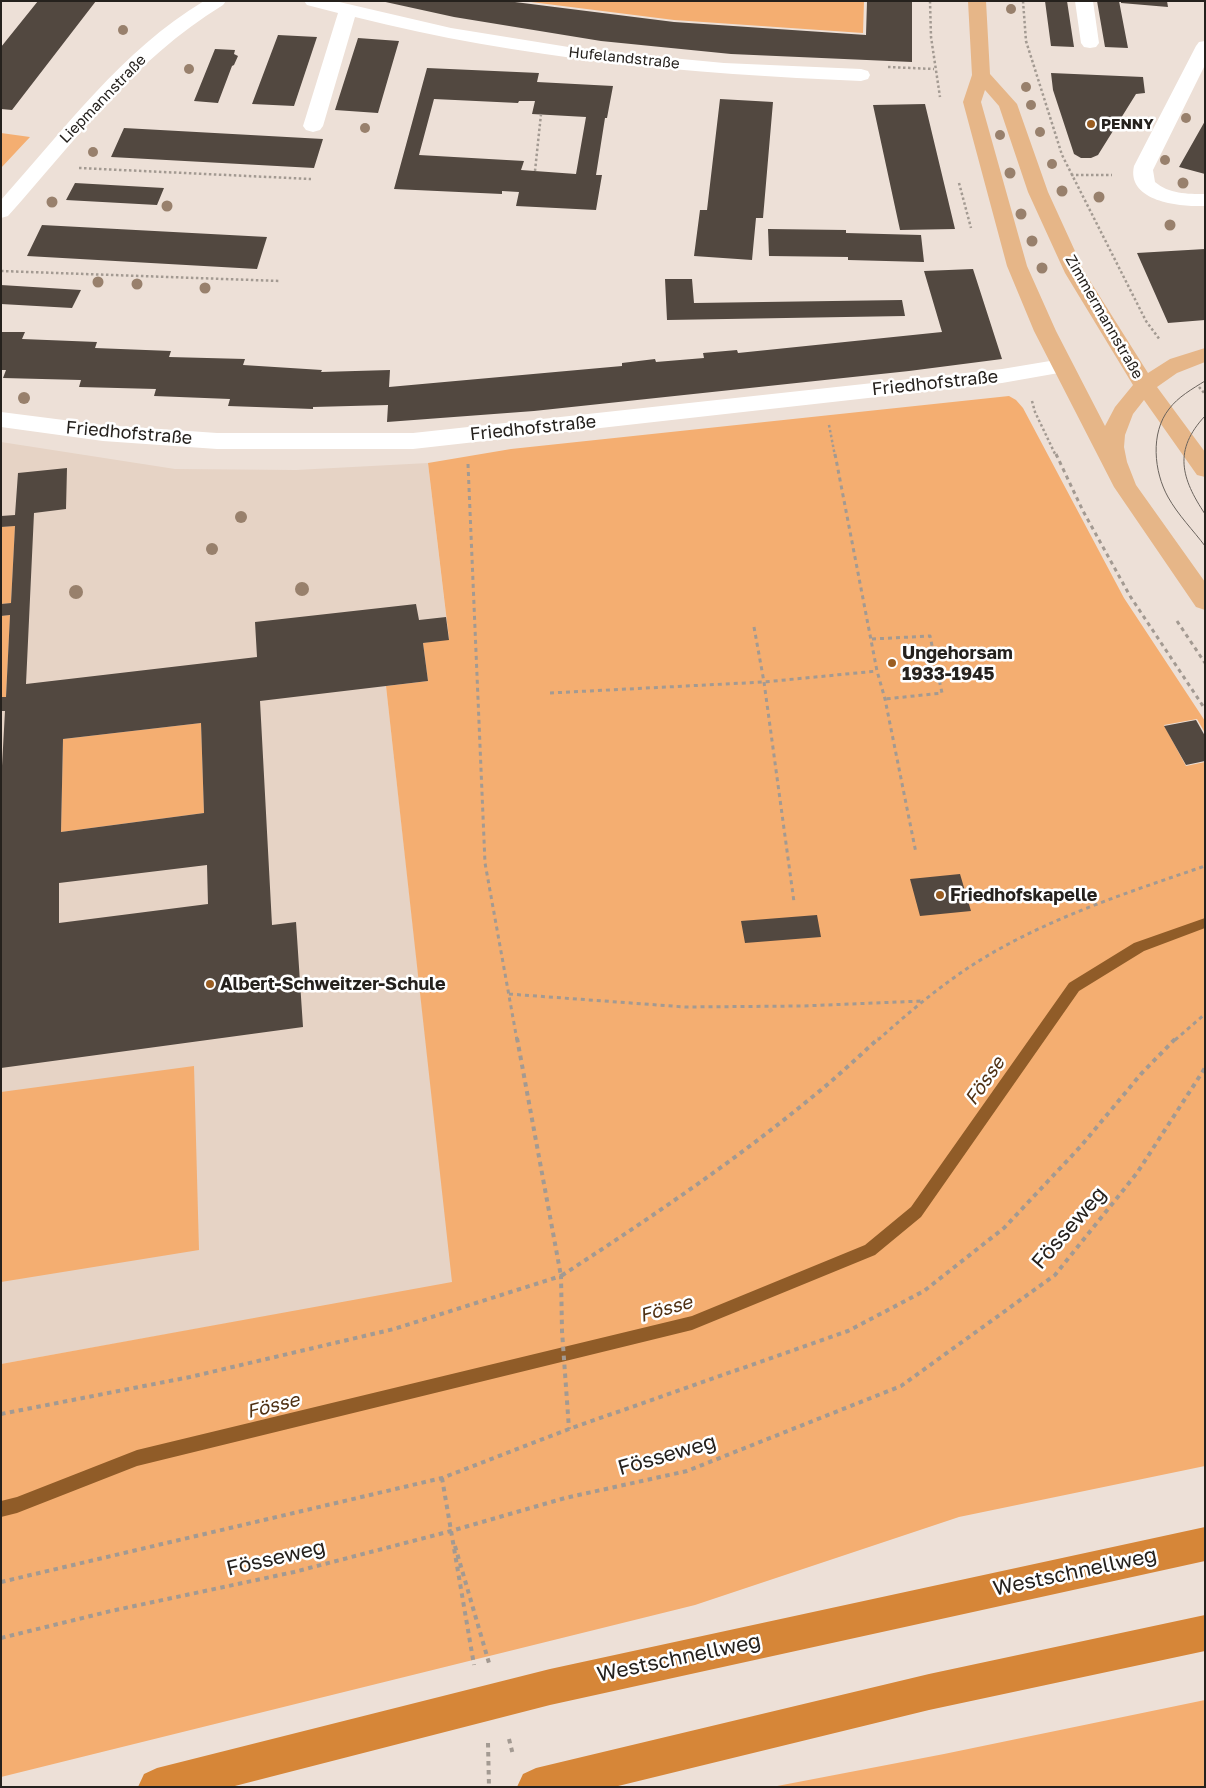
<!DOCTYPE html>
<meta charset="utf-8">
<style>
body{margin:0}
#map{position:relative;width:1206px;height:1788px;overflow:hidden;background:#ede0d7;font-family:"Golos Text",sans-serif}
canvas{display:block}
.frame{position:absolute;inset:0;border:2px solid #25211d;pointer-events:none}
</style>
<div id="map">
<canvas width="1206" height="1788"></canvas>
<div class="frame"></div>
</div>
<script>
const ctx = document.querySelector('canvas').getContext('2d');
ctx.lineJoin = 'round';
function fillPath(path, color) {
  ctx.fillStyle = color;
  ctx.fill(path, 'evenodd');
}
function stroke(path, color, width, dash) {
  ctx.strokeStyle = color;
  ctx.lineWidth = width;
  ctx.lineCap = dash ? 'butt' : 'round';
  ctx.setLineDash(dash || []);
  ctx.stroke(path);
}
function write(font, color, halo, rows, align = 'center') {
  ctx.font = font + ' "Golos Text",sans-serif';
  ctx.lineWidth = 5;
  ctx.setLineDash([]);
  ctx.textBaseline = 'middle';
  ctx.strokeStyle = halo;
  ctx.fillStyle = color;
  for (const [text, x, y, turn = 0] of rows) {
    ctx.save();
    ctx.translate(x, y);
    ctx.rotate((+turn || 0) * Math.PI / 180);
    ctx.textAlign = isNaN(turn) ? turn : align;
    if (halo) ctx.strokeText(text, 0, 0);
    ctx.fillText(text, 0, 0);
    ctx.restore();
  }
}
const built = new Path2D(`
 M1 442 175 469 296 470 428 463 449 640 428 681 386 686 453 1283 1 1364Z`);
const green = new Path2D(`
 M523 1H864L863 33 674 20Z
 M1 133 30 137 1 168Z
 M1009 396 1016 400 1023 408 1124 598 1205 721V733L1197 719 1164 725 1186 766 1205 762V1466L959 1517 695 1605 1 1777V1364L452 1282 386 686 428 681 423 643 449 639 428 463 511 449Z
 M15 526 11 603 1 604V527Z
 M10 615 6 697H1V616Z
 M201 723 204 813 61 832 63 739Z
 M194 1066 199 1250 1 1282V1092Z
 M1205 1700V1787H772L944 1754Z`);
const stream = new Path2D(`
 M1205 918V928L1144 951 1079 991 921 1217 875 1255 692 1330 137 1466 17 1513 1 1517V1501L17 1497 137 1450 692 1316 865 1245 911 1207 1069 983 1134 943Z`);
const building = new Path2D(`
 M38 1H96L12 110 1 109V47Z
 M381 1H507L674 22 866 35 867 1H912V62L731 54 601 41 454 17Z
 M1045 1H1067L1074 47 1051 46Z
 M1097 1H1119L1128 48 1105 47Z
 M1121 1H1167L1168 7 1121 3Z
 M278 35 317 37 294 106 252 104Z
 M358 38 399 41 378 113 335 110Z
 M215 49 235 50 234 54 238 56 234 65 232 66 218 103 194 101Z
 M427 68 539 73 537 82 613 86 607 118H605L596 175H602L596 210 516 206 519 192 502 191V194L394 189ZM434 99 518 103 519 101H535L532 114 586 117 576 174 521 170 524 161 419 155Z
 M1051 73 1143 77 1145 93 1136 94 1098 155 1091 158H1081L1074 154 1053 90Z
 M720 99 773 102 763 218H756L752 260 694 256 700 210H707Z
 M925 104 955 229 900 230 873 105Z
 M1205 121V174L1179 167Z
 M124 128 323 139 314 168 111 157Z
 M75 183 164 188 157 205 66 200Z
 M42 225 267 237 257 269 27 256Z
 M768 229 846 230V233L921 235 924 262 848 260V257L769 256Z
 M1205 249V320L1168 323 1137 253Z
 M973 269 1002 359 909 371 534 411 387 422 388 405 313 407V409L228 406 230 399 154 396 156 389 79 387 81 380 3 378 6 370H1V332H25L22 339 97 342 95 348 171 351 169 357 245 359 243 365 322 370 321 372 390 370 389 387 622 366V363L655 359 656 362 704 358 703 353 737 350 738 353 942 332 924 271Z
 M665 279H692L694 303 902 300 905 316 667 320Z
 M1 285 81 290 72 308 1 304Z
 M67 468 66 509 34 513 26 684 257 657 255 622 416 604 419 620 446 617 449 640 423 643 428 681 260 701 272 925 296 922 303 1027 1 1068V784L5 711H1V697H6L10 615 1 616V604L11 603 15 526 1 527V516L15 515 18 473ZM201 723 204 813 61 832 63 739ZM207 865 208 904 59 923V883Z
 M1196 720 1205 736V761L1186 765 1164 726Z
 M960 874 971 911 920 916 910 879Z
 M817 915 821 937 745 943 741 921Z`);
const pathFar2 = new Path2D(`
 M930 1 931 37 940 97
 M1023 1 1026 41 1062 155 1146 321 1160 340
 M888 67 934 69
 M79 168 311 179
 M535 171 541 114
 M1071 175H1112
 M959 183 971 228
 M1 271 280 281
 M1199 387 1205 394
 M1032 401 1035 412 1056 456
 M829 425 835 456`);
const pathFar1 = new Path2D(`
 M835 454 877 671 885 699 916 853
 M1056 454 1083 511 1130 596 1205 709
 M468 464 485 863 517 1040
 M1177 621 1205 663
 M754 627 764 682 794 902
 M872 639 930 636 942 693 885 699
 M550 693 764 682 877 671
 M509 994 685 1007 803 1006 923 1001
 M878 1040C908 1013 940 986 974 964 1045 919 1126 893 1205 866
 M1175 1040 1205 1014`);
const path = new Path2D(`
 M517 1038 561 1276C647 1220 732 1163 811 1098 835 1079 857 1058 879 1038
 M1 1414 190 1377 394 1329 561 1276 562 1331 569 1429
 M442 1478 474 1665
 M455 1546 489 1663
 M1 1582 442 1478 569 1429 848 1331 924 1291 1004 1228 1081 1146 1141 1074 1176 1038
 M1 1638 111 1611 294 1572 451 1531 565 1498 687 1471 901 1386 1055 1275 1137 1173 1205 1068
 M509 1739 513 1755
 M488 1743 489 1787`);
const minor = new Path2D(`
 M204 1H226L223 5C132 61 78 138 8 216L1 218V200C65 129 121 51 204 1Z
 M304 1H335L451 28 587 50 724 63 861 69 868 71 870 75 868 79 861 81C690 74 521 59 355 17L323 126 320 130 313 132 306 130 303 126 338 13 307 5Z
 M1075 1H1093L1099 43 1096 47 1090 48 1084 47 1081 43Z
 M1205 41V65L1153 170 1155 182C1169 194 1187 194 1205 194V206C1181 207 1126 202 1134 166L1196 46 1199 42Z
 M1062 359 1070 361 1073 366 1070 371 1002 383 413 449H217L103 441 1 427V412L103 425 217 433H413L1002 369Z`);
const major = new Path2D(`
 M968 1H986L990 74 1017 104 1048 192 1085 273 1148 373 1170 359 1205 348V362L1177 373 1157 387 1205 452V477L1197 475 1144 400 1133 414 1125 435 1124 447 1127 462 1136 485 1205 582V610L1196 607 1114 487 1034 331 1007 266 963 102 972 75ZM985 90 999 106 1028 192 1065 273 1133 385 1115 407 1105 426 1056 331 1027 266 981 102Z`);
const highway = new Path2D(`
 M1205 1527V1561L550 1705 231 1787H138L144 1774 157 1768 550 1669Z
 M1205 1615V1651L929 1710 614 1787H517L523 1774 536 1768 929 1674Z`);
const tram = new Path2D(`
 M1205 381C1192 389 1178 397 1169 409 1150 433 1154 472 1168 497 1178 515 1193 530 1205 546
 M1205 416C1173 450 1181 478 1205 514`);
const trees = [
 [1011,9,5],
 [123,30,5],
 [189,69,5],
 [1026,87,5],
 [1031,105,5],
 [1186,118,5],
 [365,128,5],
 [1040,132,5],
 [1000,135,5],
 [93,152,5],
 [1165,160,5],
 [1052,164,5],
 [1010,173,5.5],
 [1183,183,5.5],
 [1062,191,5.5],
 [1099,197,5.5],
 [52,202,5.5],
 [167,206,5.5],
 [1021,214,5.5],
 [1170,225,5.5],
 [1032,241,5.5],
 [1042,268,5.5],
 [98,282,5.5],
 [137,284,5.5],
 [205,288,5.5],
 [24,398,6],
 [241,517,6],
 [212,549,6],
 [302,589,7],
 [76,592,7]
];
const markers = [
 [1091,124,5,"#9a5d21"],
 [892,663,5,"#9a5d21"],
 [940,895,5,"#9a5d21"],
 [210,984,5,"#9a5d21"]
];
const farStreetnames = [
 ["Hufelandstraße",624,58,6],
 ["Liepmannstraße",103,99,-46],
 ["Zimmermannstraße",1104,317,60]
];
const farPoinames = [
 ["PENNY",1101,124]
];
const streetNames = [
 ["Friedhofstraße",935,383,-6],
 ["Friedhofstraße",533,428,-6],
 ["Friedhofstraße",129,433,5]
];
const poiNames = [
 ["Ungehorsam",902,653],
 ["1933-1945",902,674],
 ["Friedhofskapelle",950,895],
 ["Albert-Schweitzer-Schule",220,984]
];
const waterNames = [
 ["Fösse",985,1081,-55],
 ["Fösse",666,1309,-16],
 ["Fösse",273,1406,-14]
];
const nearStreetnames = [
 ["Fösseweg",1069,1228,-49],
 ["Fösseweg",667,1455,-16],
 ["Fösseweg",276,1558,-13],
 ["Westschnellweg",1075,1572,-12],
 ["Westschnellweg",679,1658,-12]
];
fillPath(built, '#e6d3c5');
fillPath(green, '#f4ae71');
fillPath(stream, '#905c28');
fillPath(building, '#524840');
stroke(pathFar2, '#a39a92', 2.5, [2.5, 2.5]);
stroke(pathFar1, '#a39a92', 3, [4, 4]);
stroke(path, '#a39a92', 4, [4.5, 4.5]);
fillPath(minor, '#fff');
fillPath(major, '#e6b688');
fillPath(highway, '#d68638');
stroke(tram, '#6a635d', 1);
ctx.fillStyle = '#98806c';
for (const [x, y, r] of trees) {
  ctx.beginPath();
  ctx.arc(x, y, r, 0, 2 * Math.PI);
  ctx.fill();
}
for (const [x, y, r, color] of markers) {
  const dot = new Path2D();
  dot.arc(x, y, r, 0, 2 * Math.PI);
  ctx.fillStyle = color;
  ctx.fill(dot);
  stroke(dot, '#fff', 2);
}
write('15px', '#25211d', '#fff', farStreetnames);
write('bold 15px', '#25211d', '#fff', farPoinames, 'left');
write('18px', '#25211d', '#fff', streetNames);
write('bold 18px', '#25211d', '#fff', poiNames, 'left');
write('italic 19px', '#503114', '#fff', waterNames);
write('21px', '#25211d', '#fff', nearStreetnames);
</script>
